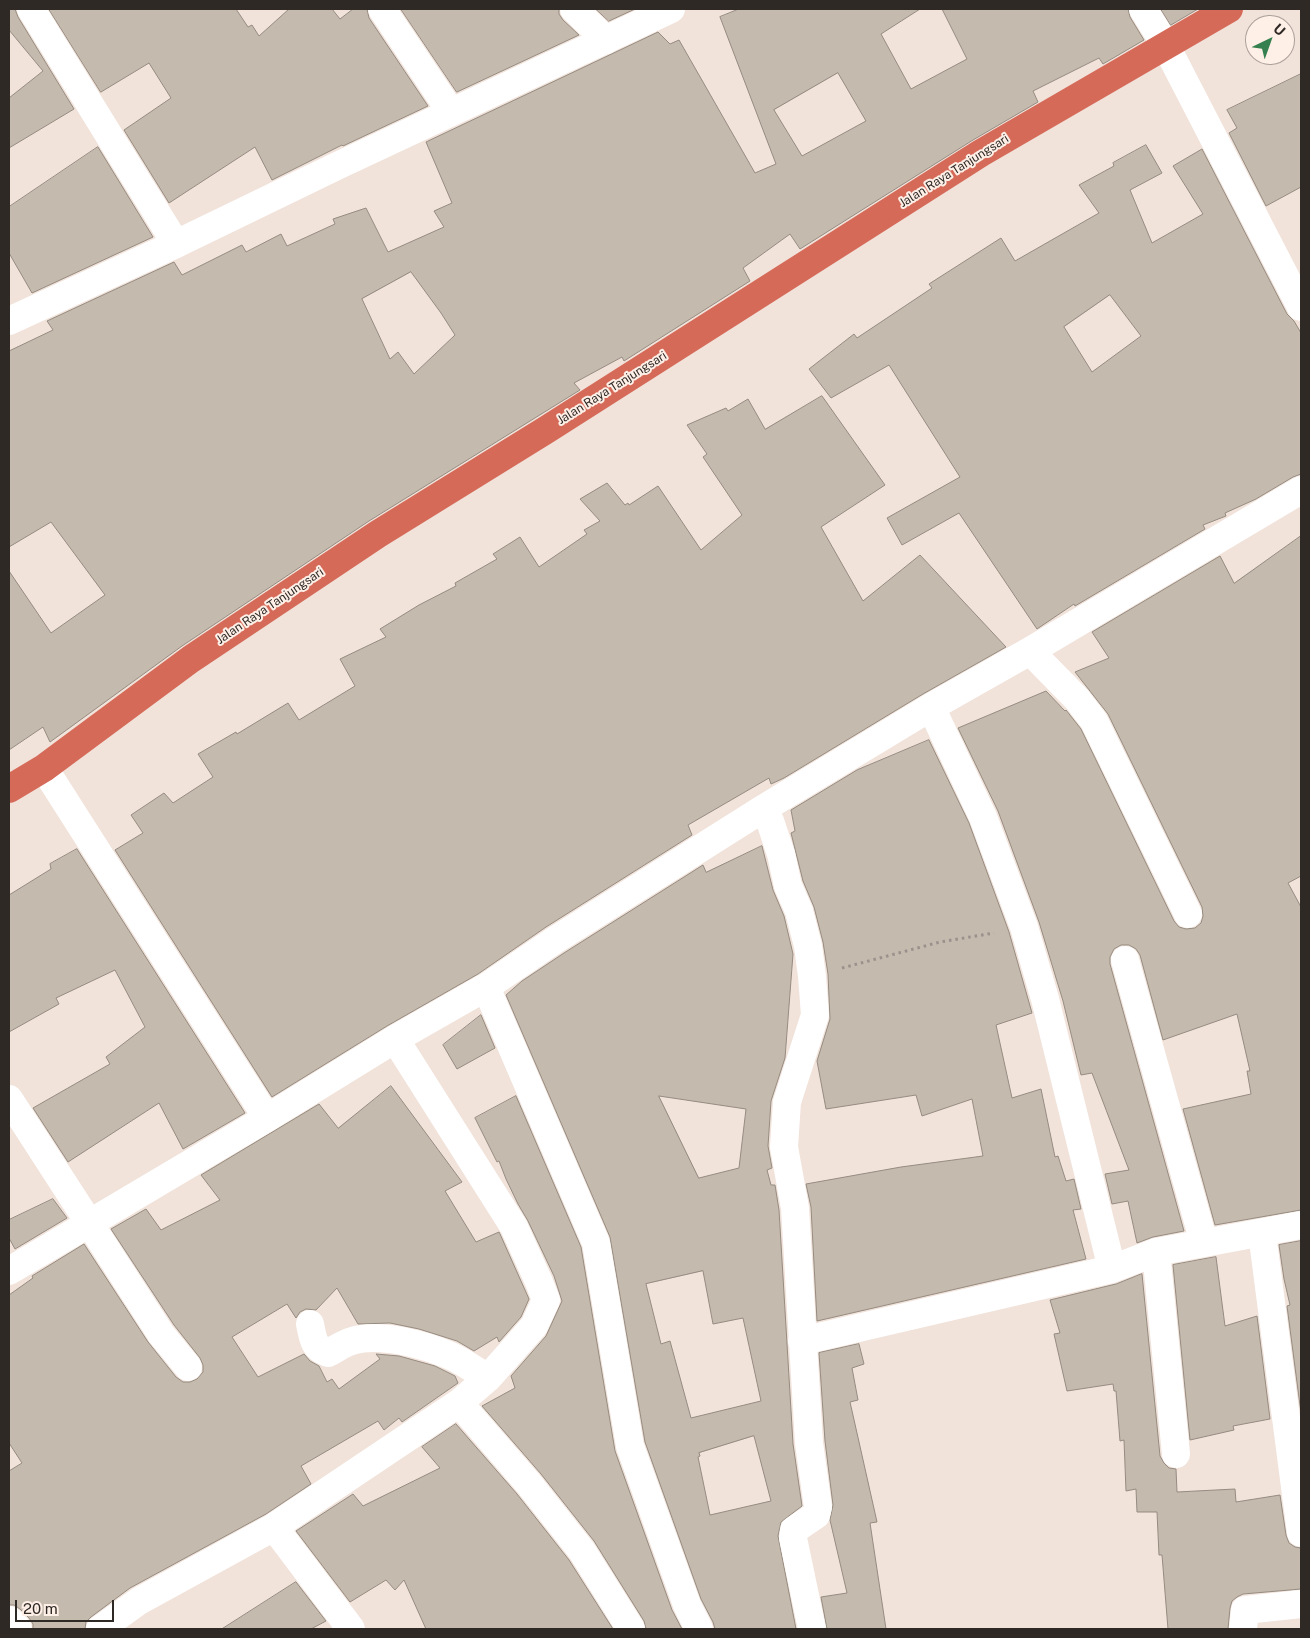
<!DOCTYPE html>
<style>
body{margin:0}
#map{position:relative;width:1310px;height:1638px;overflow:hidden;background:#f1e2da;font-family:"Public Sans",sans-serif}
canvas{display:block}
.frame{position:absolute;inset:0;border:10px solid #2f2926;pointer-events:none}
.north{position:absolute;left:1245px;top:15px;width:50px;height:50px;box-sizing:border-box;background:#feefe7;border:1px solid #aba09a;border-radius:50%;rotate:42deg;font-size:14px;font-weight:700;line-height:20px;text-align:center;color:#2f2926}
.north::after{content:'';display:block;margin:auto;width:18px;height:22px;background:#35804e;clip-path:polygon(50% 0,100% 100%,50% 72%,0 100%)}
.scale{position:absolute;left:15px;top:1600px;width:99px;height:22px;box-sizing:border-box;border:2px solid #2f2926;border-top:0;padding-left:6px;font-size:15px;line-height:18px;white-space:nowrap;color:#2f2926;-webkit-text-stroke:4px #feefe7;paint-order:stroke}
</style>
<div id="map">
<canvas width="1310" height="1638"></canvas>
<div class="frame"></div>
<div class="north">U</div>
<div class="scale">20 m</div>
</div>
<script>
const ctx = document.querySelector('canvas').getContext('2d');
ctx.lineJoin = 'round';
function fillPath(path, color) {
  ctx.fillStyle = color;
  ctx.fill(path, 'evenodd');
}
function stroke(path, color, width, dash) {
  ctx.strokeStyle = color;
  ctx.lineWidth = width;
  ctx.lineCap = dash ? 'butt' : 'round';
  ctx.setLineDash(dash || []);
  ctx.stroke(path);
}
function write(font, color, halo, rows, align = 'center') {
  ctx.font = font + ' "Public Sans",sans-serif';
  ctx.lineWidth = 4;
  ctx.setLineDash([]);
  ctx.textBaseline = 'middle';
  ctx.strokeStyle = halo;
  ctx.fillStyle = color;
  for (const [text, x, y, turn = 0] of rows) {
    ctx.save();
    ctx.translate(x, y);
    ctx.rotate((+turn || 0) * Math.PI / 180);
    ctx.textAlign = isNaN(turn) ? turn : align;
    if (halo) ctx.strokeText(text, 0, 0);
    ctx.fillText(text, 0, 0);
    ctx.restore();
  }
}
const building = new Path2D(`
 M9 9H15L18 17 74 109 9 148V98L43 71 9 30Z
 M49 9H236L248 27 252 25 259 36 289 9H332L340 19 353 9H367L369 18 428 106 343 146 342 145 272 180 255 147 169 203 124 130 171 98 149 63 101 92Z
 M401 9H559V14L563 20 579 35 457 92Z
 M596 9H635L609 21Z
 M739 9H920L881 34 911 89 967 59 942 9H1128L1130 17 1144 40 1103 64 1099 58 1033 91 1038 102 973 140 800 249 790 234 743 268 750 281 624 361 622 357 574 383 580 390 369 521 182 646 50 742 43 727 9 750V571L51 633 105 595 51 522 9 547V351L53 330 47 321 174 262 182 275 242 245 246 252 281 234 287 246 335 224 333 219 366 208 388 252 444 227 434 211 452 203 426 142 658 32 670 44 679 40 755 173 776 164 720 17ZM838 73 866 121 802 156 774 110ZM411 272 441 313 455 335 414 374 398 352 390 359 362 299Z
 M1161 9H1198L1171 25Z
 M1301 74V187L1266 206 1229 133 1237 128 1227 110Z
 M1146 145 1162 173 1130 190 1152 243 1203 214 1173 166 1202 149 1287 314 1294 321 1301 333V474L1293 477 1256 499 1225 513 1226 516 1203 525 1205 529 1075 606 1074 604 1037 629 959 513 902 545 887 518 960 477 889 365 831 398 809 369 854 334 857 338 932 288 929 284 1001 238 1015 261 1099 213 1079 185 1114 166 1113 163ZM1110 295 1141 336 1092 372 1064 327Z
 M98 147 153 237 32 293 9 253V207Z
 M822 396 885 485 821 527 863 601 920 555 1006 647 923 694 784 778 771 784 769 778 688 825 692 835 546 927 478 974 387 1026 272 1097 115 850 143 833 131 815 164 793 173 803 213 777 198 754 236 732 237 734 288 703 299 720 355 686 340 659 386 637 380 629 419 605 456 586 455 583 497 559 493 554 520 537 539 567 587 534 584 530 600 521 580 499 607 483 625 505 628 503 629 505 658 486 701 550 742 515 703 457 707 454 687 425 726 408 728 411 748 399 765 429Z
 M1301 536V876L1288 883 1301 907V1210L1215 1225 1183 1109 1251 1094 1247 1071H1250L1237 1014 1163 1040 1140 955 1136 949 1129 945H1121L1114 949 1110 957V964L1184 1231 1153 1237 1137 1243 1128 1201 1112 1204 1105 1174 1129 1170 1092 1073 1081 1075 1063 1001 1039 922 998 811 958 728 1046 691 1065 711 1066 710 1081 729 1174 921 1179 927 1186 929 1195 928 1201 923 1203 916 1202 907 1108 714 1075 672 1109 658 1092 632 1220 556 1234 583Z
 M929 740 969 823 1009 932 1032 1013 996 1025 1012 1098 1041 1089 1055 1157 1058 1156 1066 1181 1074 1179 1081 1209 1073 1210 1086 1259 817 1321 811 1207 806 1184 901 1167 983 1156 972 1099 922 1116 916 1095 826 1109 817 1061 830 1019 828 974 823 942 814 907 803 881 791 833 795 831 791 810 857 770Z
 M762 846 773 890 784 916 793 954 785 1058 771 1101 768 1146 772 1168 767 1170 771 1185H775L779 1210 793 1444 802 1506 781 1522 778 1536 796 1629H715L713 1622 701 1599 645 1442 610 1237 506 995 522 981 564 953 703 865 706 872ZM659 1096 746 1109 739 1168 699 1178ZM703 1271 713 1324 743 1318 761 1401 691 1418 670 1341 661 1344 646 1284ZM754 1436 771 1501 710 1515 698 1457 700 1456 699 1453Z
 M77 849 245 1113 183 1149 159 1103 68 1162 33 1108 110 1064 106 1057 145 1027 115 970 56 998 59 1004 9 1032V895L51 869 50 864Z
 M481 1015 495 1048 457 1069 443 1045Z
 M391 1086 462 1182 445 1191 476 1242 499 1232 500 1234 529 1299 521 1317 499 1342 497 1337 474 1351 457 1341 419 1329 390 1323 358 1324 337 1288 316 1310 306 1309 300 1312 296 1318 287 1304 232 1337 258 1377 304 1354 310 1361 319 1366 327 1382 332 1379 339 1389 380 1359 376 1354 399 1356 435 1366 455 1376 458 1383 402 1422 399 1418 384 1430 378 1421 301 1466 311 1484 266 1514 130 1588 91 1617 86 1622 85 1629H33V1624L29 1618 20 1609 14 1605H9V1471L22 1463 9 1443V1295L33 1278 32 1276 84 1244 148 1342 176 1377 183 1382H190L197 1379 203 1372V1365L200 1358 174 1325 111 1229 146 1209 161 1230 220 1200 201 1175 319 1104 338 1128Z
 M516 1096 581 1247 615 1451 672 1610 682 1629H646L644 1621 594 1541 541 1474 482 1406 515 1388 511 1376 546 1336 562 1301 554 1276 528 1221 518 1204 506 1179 499 1161 497 1162 475 1118Z
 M53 1199 67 1218 15 1249 9 1238V1220Z
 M1301 1241V1413L1287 1306 1290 1305 1284 1279 1279 1245Z
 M1216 1257 1225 1326 1257 1316 1270 1419 1233 1426 1234 1430 1190 1440 1173 1265Z
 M1142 1274 1160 1456 1164 1463 1169 1468 1176 1469 1177 1492 1235 1489 1236 1502 1280 1495 1286 1535 1289 1543 1295 1547 1301 1548V1589L1243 1594 1237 1597 1232 1601 1230 1608 1228 1629H1168L1162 1555H1159L1157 1512H1137L1136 1489 1126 1491 1124 1440 1120 1441 1116 1391H1114L1113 1384 1067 1391 1054 1334 1060 1333 1050 1300 1116 1284Z
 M859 1344 864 1364 852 1368 858 1400 850 1402 877 1522 870 1523 886 1629H827L821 1597 847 1593 830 1520 833 1505 825 1441 819 1353Z
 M456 1424 517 1494 569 1560 613 1629H426L404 1580 395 1590 386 1580 350 1602 296 1531 353 1494 363 1506 440 1468 422 1447Z
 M296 1582 326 1621 311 1629H222Z`);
const path = new Path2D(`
 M842 968 940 942 994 933`);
const street = new Path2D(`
 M31 9 176 244
 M382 9 451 112
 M574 9 606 40
 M1030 651 1077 699 1094 721 1188 914
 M931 707 983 817 1024 927 1045 999 1112 1269
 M44 768 267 1118
 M761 810 770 821 781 854 788 886 799 911 808 946 812 976 815 1015 787 1102 784 1147 795 1208 809 1443 818 1507 816 1515 794 1530 793 1538 812 1629
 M1125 960 1204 1243
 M486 987 596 1243 630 1446 687 1605 699 1629
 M395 1039 514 1227 539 1282 546 1300 534 1326 488 1378 459 1403 529 1484 582 1551 631 1629
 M9 1099 161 1334 188 1367
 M1262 1233 1301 1533
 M1156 1252 1176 1454
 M9 1271 267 1118 395 1039 486 987 555 940 761 810 931 707 1030 651 1301 490
 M310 1324C313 1338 313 1348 328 1353 336 1349 344 1343 352 1341 380 1332 425 1345 451 1356 464 1362 476 1371 488 1378
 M802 1341 1112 1269 1156 1252 1301 1225
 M274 1527 351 1629
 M9 1620 18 1629
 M100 1629 139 1601 274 1527 459 1403
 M1243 1629 1245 1610 1301 1604`);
const secondary = new Path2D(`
 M1143 9 1166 46 1301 307
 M9 321 176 244 337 166 671 9`);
const highway = new Path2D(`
 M9 789 44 768 191 659 378 534 546 430 981 153 1229 9`);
const streetNames = [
 ["Jalan Raya Tanjungsari",954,171,-32],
 ["Jalan Raya Tanjungsari",612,388,-32],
 ["Jalan Raya Tanjungsari",270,606,-34]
];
fillPath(building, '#c4baae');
stroke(building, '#958b80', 1);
stroke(path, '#9b908b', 3, [2.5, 4]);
stroke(street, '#fff', 28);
stroke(secondary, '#fff', 28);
stroke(highway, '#d56a59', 28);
write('12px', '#2f2926', '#feefe7', streetNames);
</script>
